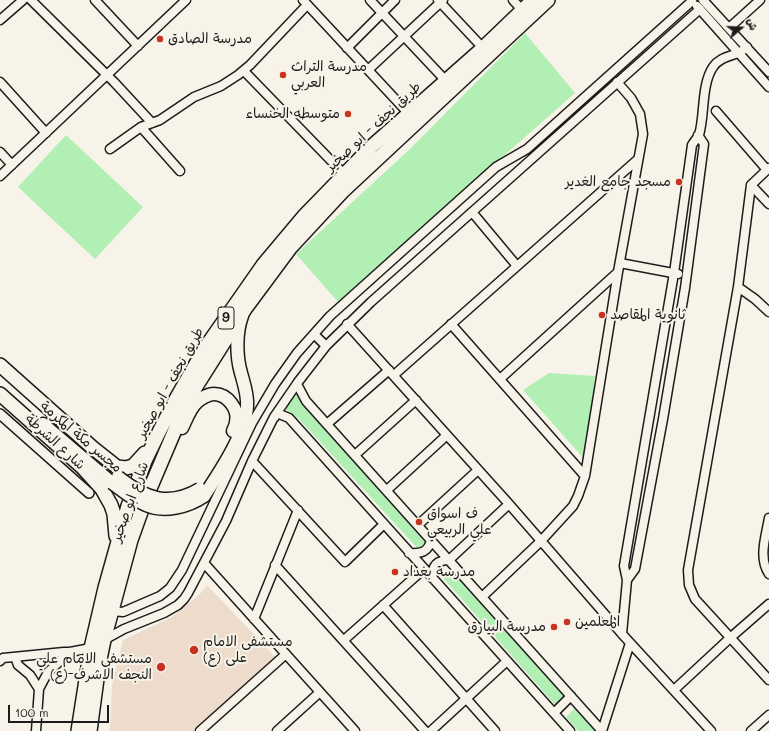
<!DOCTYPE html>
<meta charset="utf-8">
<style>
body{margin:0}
#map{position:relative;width:769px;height:731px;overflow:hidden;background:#f7f3e8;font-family:Mali,"Playpen Sans Arabic",sans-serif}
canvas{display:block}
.north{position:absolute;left:721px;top:8px;width:40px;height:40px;-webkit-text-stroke:3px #f7f3e8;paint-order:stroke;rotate:71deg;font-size:11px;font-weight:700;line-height:16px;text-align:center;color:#1c1c1c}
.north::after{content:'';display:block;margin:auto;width:14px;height:18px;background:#1c1c1c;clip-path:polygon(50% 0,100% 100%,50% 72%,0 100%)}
.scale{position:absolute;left:8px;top:705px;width:101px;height:18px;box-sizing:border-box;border:2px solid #1c1c1c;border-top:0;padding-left:5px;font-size:12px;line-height:14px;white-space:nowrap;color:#1c1c1c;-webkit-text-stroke:3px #f7f3e8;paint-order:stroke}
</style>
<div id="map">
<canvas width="769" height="731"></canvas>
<div class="north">ش</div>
<div class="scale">100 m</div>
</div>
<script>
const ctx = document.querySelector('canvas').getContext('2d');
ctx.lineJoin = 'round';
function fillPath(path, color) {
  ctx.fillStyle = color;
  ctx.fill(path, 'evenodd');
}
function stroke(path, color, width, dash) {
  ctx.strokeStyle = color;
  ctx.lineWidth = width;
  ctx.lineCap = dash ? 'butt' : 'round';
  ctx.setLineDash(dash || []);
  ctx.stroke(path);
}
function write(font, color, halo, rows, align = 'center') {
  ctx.font = font + ' Mali,"Playpen Sans Arabic",sans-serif';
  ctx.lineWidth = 4;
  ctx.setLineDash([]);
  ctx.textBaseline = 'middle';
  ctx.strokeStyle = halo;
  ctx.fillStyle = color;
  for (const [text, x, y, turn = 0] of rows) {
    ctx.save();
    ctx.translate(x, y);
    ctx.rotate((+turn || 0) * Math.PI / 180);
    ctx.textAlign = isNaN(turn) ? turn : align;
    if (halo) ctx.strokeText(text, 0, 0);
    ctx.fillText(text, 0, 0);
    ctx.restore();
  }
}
const built = new Path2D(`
 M207 585 277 659 196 731H110L112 685 123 640 172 617 200 594Z`);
const green = new Path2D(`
 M525 33 575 93 338 302 296 254 410 149Z
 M66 135 143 207 95 259 18 187Z
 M549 373 595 376 585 460 523 390Z
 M296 394 302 404 425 542 418 549 299 419 285 409Z
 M451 570 565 697 556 706 443 578Z
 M576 707 597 731H578L566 717Z`);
const minor = new Path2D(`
 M31 0 114 82 152 123
 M95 0 138 46
 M303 0 409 114
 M370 0 446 81
 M438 0 483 48
 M513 0 522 10
 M703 0 769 72
 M697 6 769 87
 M0 20 23 0
 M729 28 760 0
 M347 48 395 0
 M368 70 443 0
 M244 71 344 174
 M0 82 46 133
 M716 111 767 170
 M141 127 180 171
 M110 149 141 127 160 120 194 97 221 86 238 75 250 65 307 5
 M0 152 12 165
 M769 168 751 185 738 287 688 570 689 585 695 599 769 680
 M0 176 186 0
 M751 185 769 204
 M472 212 517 266
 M620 263 678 274
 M738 287 755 299 769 312
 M347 324 509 504 622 634 711 731
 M451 324 585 476
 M314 334 326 346
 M394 375 637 160
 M500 379 618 272
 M298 382 297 384 306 401 602 731
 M275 417 277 413 289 418 570 731
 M327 424 389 370
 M355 455 416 400
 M252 461 345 562 383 525
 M387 490 447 435
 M769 518C766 536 758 558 769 574
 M418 525 478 470
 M409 553C421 554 429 552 431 539
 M204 563 355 731
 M275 565 425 731
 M432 578C432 566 437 560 449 560L509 504
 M627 580 635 569 663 419 685 288 704 144 698 135
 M482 597 541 541 573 506 578 496 585 476 618 272 643 134 640 114 631 98 617 82
 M383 605 495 731
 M112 611 123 612 160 596 170 588 182 570 252 423 275 384 297 353 330 316 496 167 527 149 692 1
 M254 619 298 510
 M622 634 627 580 624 566 674 273 692 145C694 142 697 138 699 135 705 115 701 85 713 67 722 54 738 57 747 47
 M104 640 124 629 164 613 178 605 184 599 188 593 226 521 252 461 274 417 298 382 326 346 371 302 700 9
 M344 640 424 569
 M15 657 18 665 30 675 39 689
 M0 661 3 658 64 652H70L91 648
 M674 690 730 638 769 604
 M554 713 571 696
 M36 731 39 689 48 672 70 652
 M200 731 286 654
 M277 731 320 692
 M431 731 507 661
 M602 731 630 643
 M751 731 769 715`);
const tertiary = new Path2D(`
 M0 414 89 493`);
const primary = new Path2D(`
 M43 424 112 483
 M182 428C186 420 190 408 197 402 201 398 209 394 214 394 228 394 239 410 236 422 236 425 234 428 233 431
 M204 496C219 473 246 434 247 406 248 395 244 384 241 373 236 356 236 332 242 316`);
const trunk = new Path2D(`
 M0 365 93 448 117 467 126 468 133 466 145 453
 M0 394 82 467 102 489 111 505 114 514 116 536
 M78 731 91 648 105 588 128 506 145 461 159 432 176 399 205 348 263 265 305 215 372 146 483 48 533 0
 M90 731 99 664 104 640 131 540 146 498 183 411 197 385 245 309 291 247 342 192 548 0`);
const primaryBridge = new Path2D(`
 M118 477C145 498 168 508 200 489
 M112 483C123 491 133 500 146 505 164 513 188 507 204 496`);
const markers = [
 [160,39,4,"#c8321e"],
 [283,75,4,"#c8321e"],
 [348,114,4,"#c8321e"],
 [679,182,4,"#c8321e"],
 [602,315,4,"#c8321e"],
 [419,522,4,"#c8321e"],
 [395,572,4,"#c8321e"],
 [567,622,4,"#c8321e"],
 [554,627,4,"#c8321e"],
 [194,650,5,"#c8321e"],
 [161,667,5,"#c8321e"]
];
const shields = [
 [226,318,16]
];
const shieldNames = [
 ["9",226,318]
];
const poiNames = [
 ["مدرسة الصادق",168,39],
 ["مدرسة التراث",291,67],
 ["العربي",291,83],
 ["متوسطه الخنساء",340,114,"right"],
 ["مسجد جامع الغدير",671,182,"right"],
 ["ثانوية المقاصد",610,315],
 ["ف اسواق",427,514],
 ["علي الربيعي",427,530],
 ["مدرسة بغداد",403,572],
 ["المعلمين",575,622],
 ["مدرسة البيارق",546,627,"right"],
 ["مستشفی الامام",203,642],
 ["علی (ع)",203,658],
 ["مستشفى الامام علي",152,659,"right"],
 ["(ع)-النجف الاشرف",152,675,"right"]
];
const streetNames = [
 ["طريق نجف - ابو صخير",373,127,-43],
 ["طريق نجف - ابو صخير",170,383,-61],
 ["مجسر مكة المكرمة",81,437,40],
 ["شارع الشرطة",55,442,42],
 ["شارع ابو صخير",130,502,-70]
];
fillPath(built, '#eddccc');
fillPath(green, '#b2efb4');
stroke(minor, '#1c1c1c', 11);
stroke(tertiary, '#1c1c1c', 12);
stroke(primary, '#1c1c1c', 15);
stroke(trunk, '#1c1c1c', 16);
stroke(minor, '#f7f3e8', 8);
stroke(tertiary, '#f7f3e8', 9);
stroke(primary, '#f7f3e8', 12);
stroke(trunk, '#f7f3e8', 13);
stroke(primaryBridge, '#1c1c1c', 15, []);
stroke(primaryBridge, '#f7f3e8', 12);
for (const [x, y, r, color] of markers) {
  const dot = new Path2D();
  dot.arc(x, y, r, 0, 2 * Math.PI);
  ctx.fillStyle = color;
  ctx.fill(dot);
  stroke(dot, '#f7f3e8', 1.5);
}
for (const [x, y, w] of shields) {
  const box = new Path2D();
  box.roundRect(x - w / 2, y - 11, w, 22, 3);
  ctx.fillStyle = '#f7f3e8';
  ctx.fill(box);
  stroke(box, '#1c1c1c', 1);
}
write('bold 13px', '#1c1c1c', null, shieldNames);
write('14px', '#1c1c1c', '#f7f3e8', poiNames, 'left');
write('14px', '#1c1c1c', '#f7f3e8', streetNames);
</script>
